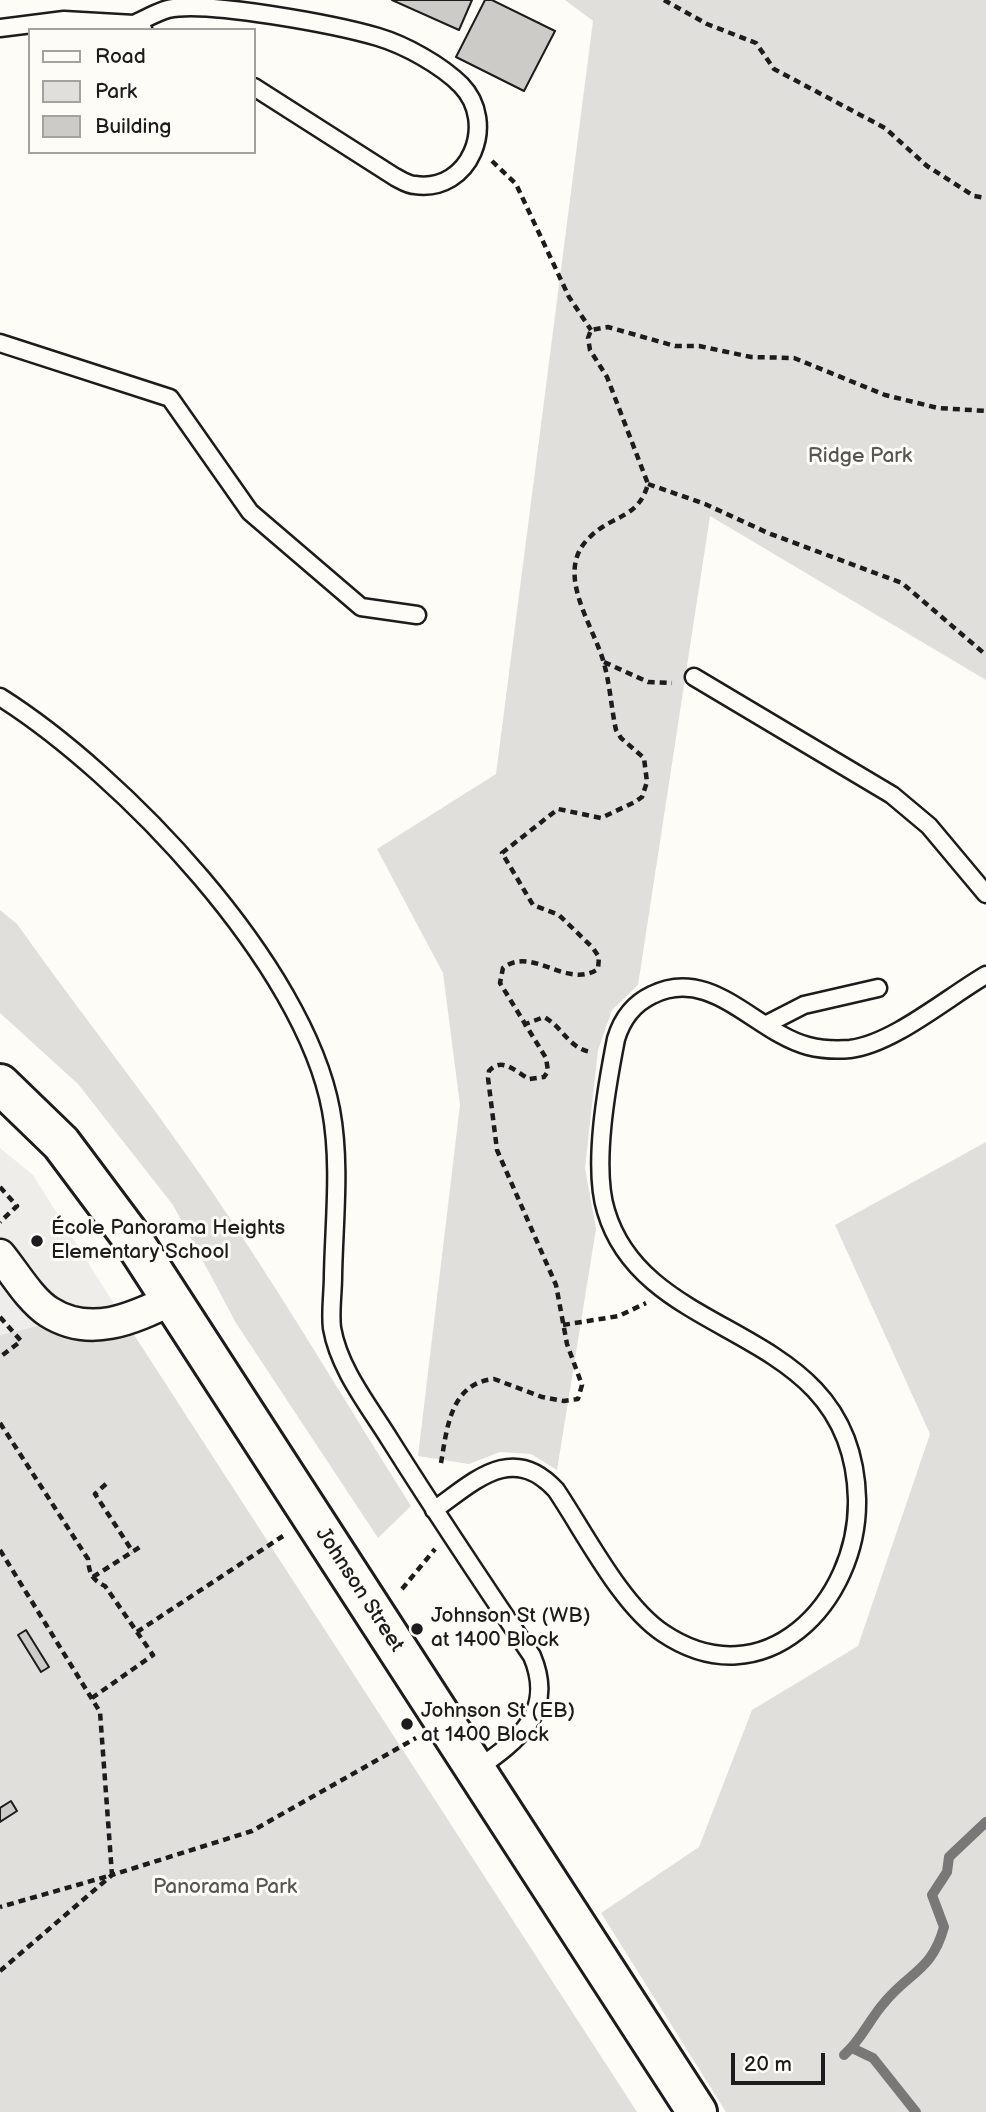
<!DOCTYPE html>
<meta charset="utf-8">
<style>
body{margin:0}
#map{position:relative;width:986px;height:2112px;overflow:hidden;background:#fdfcf7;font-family:"Balsamiq Sans",sans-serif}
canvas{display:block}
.legend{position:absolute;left:28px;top:28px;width:228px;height:126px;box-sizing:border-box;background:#fdfcf7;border:2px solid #a3a29f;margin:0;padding:9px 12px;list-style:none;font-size:21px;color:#1c1c1c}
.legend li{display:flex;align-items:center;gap:14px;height:35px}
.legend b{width:35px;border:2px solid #a3a29f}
.scale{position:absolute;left:731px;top:2053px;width:94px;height:32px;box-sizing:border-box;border:4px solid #1c1c1c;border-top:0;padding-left:9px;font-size:21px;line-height:24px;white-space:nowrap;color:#1c1c1c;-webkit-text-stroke:5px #fdfcf7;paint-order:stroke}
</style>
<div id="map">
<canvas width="986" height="2112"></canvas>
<ul class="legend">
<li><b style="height:9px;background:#fdfcf7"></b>Road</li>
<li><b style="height:19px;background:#e0dfdb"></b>Park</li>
<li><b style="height:19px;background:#cccbc8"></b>Building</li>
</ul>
<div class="scale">20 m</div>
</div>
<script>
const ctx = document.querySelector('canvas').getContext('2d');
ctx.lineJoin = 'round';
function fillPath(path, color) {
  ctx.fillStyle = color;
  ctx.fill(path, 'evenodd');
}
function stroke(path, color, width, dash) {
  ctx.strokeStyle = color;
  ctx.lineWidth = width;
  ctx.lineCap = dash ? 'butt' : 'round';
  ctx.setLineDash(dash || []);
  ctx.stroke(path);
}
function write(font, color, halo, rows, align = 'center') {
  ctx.font = font + ' "Balsamiq Sans",sans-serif';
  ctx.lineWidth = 6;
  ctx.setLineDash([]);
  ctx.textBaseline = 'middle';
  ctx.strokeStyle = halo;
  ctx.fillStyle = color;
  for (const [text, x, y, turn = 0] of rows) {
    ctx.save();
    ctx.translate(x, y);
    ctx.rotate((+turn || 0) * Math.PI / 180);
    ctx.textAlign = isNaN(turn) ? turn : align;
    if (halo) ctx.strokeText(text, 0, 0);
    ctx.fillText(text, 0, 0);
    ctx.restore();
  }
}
const built = new Path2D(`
 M0 1148 33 1175 116 1307 0 1335Z`);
const green = new Path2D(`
 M565 0H986V680L710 516 638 985 612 1010 598 1050 585 1168 596 1229 557 1470 531 1454 500 1452 469 1464 418 1456 460 1105 443 973 377 849 496 774 593 21Z
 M0 910 17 924C89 1025 167 1122 235 1226 296 1318 352 1413 411 1506L378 1538 236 1323 173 1205 78 1084 0 1013Z
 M986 1142V2112H726L601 1913 699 1847 752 1710 858 1646 930 1434 835 1225Z
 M116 1307 637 2112H0V1335Z`);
const stream = new Path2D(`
 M852 2048 873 2058 916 2112
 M844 2055C862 2039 869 2020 884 2003 909 1972 932 1971 944 1927L932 1895 947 1872 949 1857 986 1822`);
const building = new Path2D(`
 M392 0H472L459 30Z
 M485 0H492L555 31 524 91 456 57Z
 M26 1630 49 1667 41 1672 18 1635Z
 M11 1801 17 1811 0 1822V1808Z`);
const path = new Path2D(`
 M664 0 707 24 756 43 774 69 885 128 927 166 974 196 986 198
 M492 161 516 184 569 297 591 330
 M648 484 705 504 768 533 902 583 986 655
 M604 662 648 682 672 683
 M523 1025 544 1017C563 1027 568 1048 591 1052
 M0 1187 17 1206 0 1222
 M0 1317 21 1341 0 1357
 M563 1325 619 1316 646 1303
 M0 1423 88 1559C89 1573 92 1580 105 1586L153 1655 92 1698
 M441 1463C447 1429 450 1383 494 1379L542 1397 564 1401 578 1399 582 1385 567 1344 556 1285 497 1150 488 1078 489 1071C502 1056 516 1072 529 1079L544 1077 548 1071 546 1058 500 983 503 968C532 945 567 990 598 969L599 957 593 948 559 915 533 905 502 853 558 809 601 818 635 802 642 797 647 782 644 758 621 738 616 730C611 707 610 683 603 660 591 621 553 570 591 536 614 514 638 519 648 484L607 377 590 350 588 338 591 330 608 327 675 346H699L751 357 794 358 885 395 938 408 986 411
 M106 1484 95 1494 133 1552
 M0 1550 100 1712 112 1875 0 1907
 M93 1577 143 1545
 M402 1589 435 1549
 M137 1632 283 1536
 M0 1971 112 1875 252 1831 416 1738`);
const lane = new Path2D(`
 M134 24C145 19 157 12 168 9 206 0 337 25 378 37 405 45 441 65 461 85 498 123 470 193 415 185 408 185 401 180 395 177L254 87
 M0 28 64 20 134 24 143 29
 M0 343 170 398 250 512 361 607 417 615
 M694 677 892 795 929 826 986 894
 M0 697C122 774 304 964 331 1110 341 1164 334 1222 333 1276 333 1293 330 1312 332 1328 339 1369 369 1406 390 1440 436 1513 484 1585 532 1656 556 1713 518 1740 476 1770
 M765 1025 804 1005 878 988
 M434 1510C474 1482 512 1442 556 1490 585 1533 621 1605 663 1633 764 1701 859 1602 857 1499 853 1320 646 1347 606 1211 592 1166 607 1085 616 1039 622 1019 633 1004 652 995 711 965 755 1032 808 1046 820 1049 838 1050 850 1049 893 1044 948 997 986 975`);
const street = new Path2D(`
 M0 1255C14 1272 30 1300 49 1312 90 1338 132 1319 171 1300`);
const secondary = new Path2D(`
 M0 1084 61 1143 129 1234 697 2112`);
const markers = [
 [37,1241,7,"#1c1c1c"],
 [417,1629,7,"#1c1c1c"],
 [407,1724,7,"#1c1c1c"]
];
const parkNames = [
 ["Ridge Park",860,457],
 ["Panorama Park",225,1888]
];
const poiNames = [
 ["École Panorama Heights",51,1229],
 ["Elementary School",51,1253],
 ["Johnson St (WB)",431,1617],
 ["at 1400 Block",431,1641],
 ["Johnson St (EB)",421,1712],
 ["at 1400 Block",421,1736]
];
const streetNames = [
 ["Johnson Street",359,1590,57]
];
fillPath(built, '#eeede9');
fillPath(green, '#e0dfdb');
stroke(stream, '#797876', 10);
fillPath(building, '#cccbc8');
stroke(building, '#1c1c1c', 2);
stroke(lane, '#1c1c1c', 21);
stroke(street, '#1c1c1c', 35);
stroke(secondary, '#1c1c1c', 44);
stroke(path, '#1c1c1c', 4.5, [7, 5]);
stroke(lane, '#fdfcf7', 16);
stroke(street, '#fdfcf7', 30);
stroke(secondary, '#fdfcf7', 38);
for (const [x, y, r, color] of markers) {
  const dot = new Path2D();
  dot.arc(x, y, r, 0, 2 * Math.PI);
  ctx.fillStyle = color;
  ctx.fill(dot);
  stroke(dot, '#fdfcf7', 2.5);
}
write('21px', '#575655', '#fdfcf7', parkNames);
write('21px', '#1c1c1c', '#fdfcf7', poiNames, 'left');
write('21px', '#1c1c1c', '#fdfcf7', streetNames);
</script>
